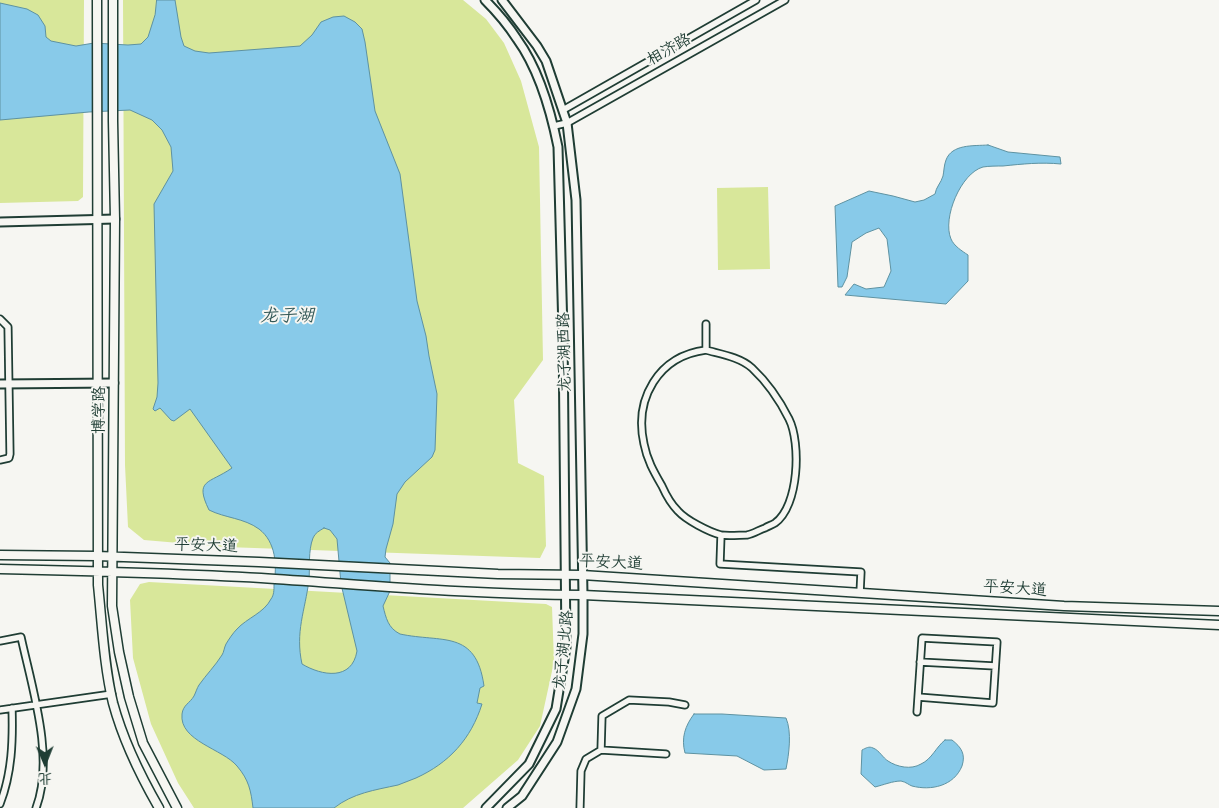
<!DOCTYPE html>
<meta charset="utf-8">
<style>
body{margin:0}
#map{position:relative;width:1219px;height:808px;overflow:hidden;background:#f6f6f2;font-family:Itim,"LXGW WenKai TC",sans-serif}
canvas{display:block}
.north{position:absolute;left:20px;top:738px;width:50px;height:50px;-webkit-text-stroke:4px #f6f6f2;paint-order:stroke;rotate:179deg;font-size:14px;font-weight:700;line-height:20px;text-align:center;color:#1f3d34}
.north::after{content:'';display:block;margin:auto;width:18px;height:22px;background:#1f3d34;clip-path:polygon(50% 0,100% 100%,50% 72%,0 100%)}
</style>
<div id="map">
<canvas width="1219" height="808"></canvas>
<div class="north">北</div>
</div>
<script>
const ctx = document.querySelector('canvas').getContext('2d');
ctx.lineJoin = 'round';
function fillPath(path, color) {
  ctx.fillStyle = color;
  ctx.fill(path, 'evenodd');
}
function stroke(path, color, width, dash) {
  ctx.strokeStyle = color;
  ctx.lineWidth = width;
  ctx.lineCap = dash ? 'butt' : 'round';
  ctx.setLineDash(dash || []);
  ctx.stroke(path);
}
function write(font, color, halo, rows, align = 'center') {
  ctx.font = font + ' Itim,"LXGW WenKai TC",sans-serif';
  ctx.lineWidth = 4;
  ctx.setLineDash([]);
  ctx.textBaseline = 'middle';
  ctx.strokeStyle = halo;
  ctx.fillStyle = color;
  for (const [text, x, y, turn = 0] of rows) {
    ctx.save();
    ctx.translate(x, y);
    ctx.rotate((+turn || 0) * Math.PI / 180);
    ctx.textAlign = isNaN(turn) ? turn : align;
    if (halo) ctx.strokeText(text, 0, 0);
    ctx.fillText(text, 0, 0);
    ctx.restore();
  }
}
const green = new Path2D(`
 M0 0H84L83 197 78 201 0 203Z
 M123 0H463L486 19 504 43 521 81 539 147 543 360 514 400 518 463 544 476 546 546 540 558 226 547 144 540 128 527 125 465Z
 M768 187 770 269 718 270 717 188Z
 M149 582 546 604 552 607 554 662 540 726 518 760 463 808H194L178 783 151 724 133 658 130 600 140 584Z`);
const water = new Path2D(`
 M157 0H175L181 37 184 46 195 51 209 53 300 46 312 35 321 22 333 17 344 16 355 22 362 29 365 42 375 111 400 174 417 301 426 336 429 356 437 394 435 450 432 457 405 482 397 494 393 524 386 549 385 557 390 563V591L383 606C386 618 388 628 400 634 442 643 476 629 484 686L480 688 477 703 482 704C471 739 449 763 416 778 410 780 404 783 398 785 375 790 353 793 334 808H253C251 791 249 780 237 766 223 749 179 741 182 714 183 705 190 703 194 696 196 692 197 688 199 685 206 675 215 666 222 655 224 652 224 648 226 644 229 639 233 633 237 629 247 618 264 613 271 599 274 595 274 590 274 585 277 565 276 542 259 529 244 518 225 518 209 510 194 479 209 484 232 468L190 409 174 421 171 420 160 408 155 411 153 409 157 397 158 383 154 204 173 171 171 147 162 130 152 120 130 110 89 112 0 120V3L27 9 38 15 45 26 46 37 51 41 76 46 94 43 128 45 141 44 148 37 155 15ZM324 528 330 530 337 539 341 584 357 651C352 681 322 676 302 664 295 632 305 611 309 580 310 567 308 551 313 538 315 533 319 531 324 528Z
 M988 145 1008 152 1060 157 1061 164C1041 162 1022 164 1003 166 997 166 989 166 983 167 961 173 942 218 951 239 954 246 962 251 968 255V281L946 304 845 295 854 284 866 289 884 287 891 271 887 239 879 228 866 233 852 242 847 277 842 287H838L835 206 869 191 893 196 915 202 924 200 935 194C936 187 941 183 943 176 944 171 944 165 946 160 952 144 973 146 988 145Z
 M694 714H722L786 718C792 732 789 754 786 769L764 770 737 756 685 753C681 738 685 726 694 714Z
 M945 740H952C961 747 966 754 962 766 954 786 931 791 912 786 909 785 906 782 901 781 893 781 883 785 875 787L861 774 862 750C866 748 869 746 873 748 879 750 883 758 888 761 897 767 911 770 921 764 932 759 936 747 945 740Z`);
const minor = new Path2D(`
 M563 110 756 0
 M554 126 567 123 785 0
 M0 319 8 327 10 454 9 458 0 460
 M706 324V350C720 354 740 357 752 368 767 382 780 401 789 419 801 443 799 506 775 523 772 525 768 526 765 528 759 530 753 534 747 535 740 535 728 536 721 535 709 532 686 520 678 511 671 504 666 495 662 486 654 472 647 460 644 444 634 399 658 356 706 350
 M721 535 720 564 861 572 860 593
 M0 641 21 637C32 688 55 758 36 808
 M920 662 995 666
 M0 710 112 694
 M917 712 922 638 997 642 993 703 918 697
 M601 750 602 716 629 700 669 702 685 705
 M0 804C12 773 13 741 12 708
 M580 808 581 771 586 759 601 750 666 754`);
const tertiary = new Path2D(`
 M485 0C497 12 508 25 517 39 538 68 551 112 558 147L563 332 566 647 556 709 529 764 486 808
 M502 0 537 46 546 61 567 123 576 200 583 595V634L576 689 557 742 522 796 507 808
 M0 222 115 219
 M0 384 114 383`);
const secondary = new Path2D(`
 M97 0 98 585C102 623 104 666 113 703 123 740 140 775 159 808
 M113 0V121L115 219 112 606 119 652 129 697 143 743 177 808
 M0 555 97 556 259 562 498 574 582 575 1064 606 1219 611
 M0 569C87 571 174 573 261 578 369 585 476 595 583 595L1219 625`);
const streetNames = [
 ["相济路",669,50,-29],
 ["龙子湖西路",565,352,-91],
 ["博学路",100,410,-90],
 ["平安大道",206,546,2],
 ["平安大道",611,563,3],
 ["平安大道",1015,589,4],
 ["龙子湖北路",564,650,-84]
];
const waterNames = [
 ["龙子湖",287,316]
];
fillPath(green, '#d8e79a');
fillPath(water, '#88cae9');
stroke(water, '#5e92a1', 1);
stroke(minor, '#1f3d34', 9);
stroke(tertiary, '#1f3d34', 11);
stroke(secondary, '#1f3d34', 11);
stroke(minor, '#f6f6f2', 5.5);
stroke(tertiary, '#f6f6f2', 7);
stroke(secondary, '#f6f6f2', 8);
write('16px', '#1f3d34', '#f6f6f2', streetNames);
write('italic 18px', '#345958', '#f6f6f2', waterNames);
</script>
